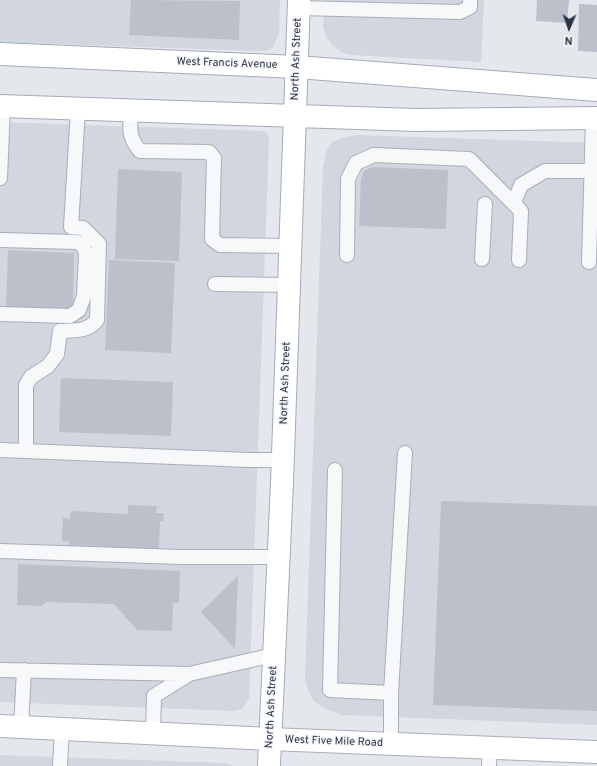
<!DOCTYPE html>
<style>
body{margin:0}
#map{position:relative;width:597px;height:766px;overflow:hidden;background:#e4e7ec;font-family:Overpass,sans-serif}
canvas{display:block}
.north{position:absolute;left:549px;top:8px;width:40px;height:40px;-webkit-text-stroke:3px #f4f6f9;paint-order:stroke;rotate:182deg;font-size:11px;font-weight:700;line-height:16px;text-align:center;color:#2b3445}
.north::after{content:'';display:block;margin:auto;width:14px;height:18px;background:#2b3445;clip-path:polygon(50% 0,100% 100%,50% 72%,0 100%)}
</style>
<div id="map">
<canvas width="597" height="766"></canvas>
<div class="north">N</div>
</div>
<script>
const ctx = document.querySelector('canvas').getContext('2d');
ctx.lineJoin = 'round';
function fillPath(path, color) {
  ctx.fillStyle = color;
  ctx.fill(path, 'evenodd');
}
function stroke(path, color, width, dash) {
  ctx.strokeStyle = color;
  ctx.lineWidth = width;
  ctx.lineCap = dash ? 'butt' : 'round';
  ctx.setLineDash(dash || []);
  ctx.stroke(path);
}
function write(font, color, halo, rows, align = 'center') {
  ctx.font = font + ' Overpass,sans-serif';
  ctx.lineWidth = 3;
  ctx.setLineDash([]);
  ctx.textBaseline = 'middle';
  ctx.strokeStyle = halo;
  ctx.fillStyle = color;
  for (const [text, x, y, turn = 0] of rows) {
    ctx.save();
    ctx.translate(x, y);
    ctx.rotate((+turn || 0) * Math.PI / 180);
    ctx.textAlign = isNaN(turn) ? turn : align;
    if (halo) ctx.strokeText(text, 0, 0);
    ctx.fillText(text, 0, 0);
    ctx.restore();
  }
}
const built = new Path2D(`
 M0 0H280L279 34 273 47 265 51H256L0 42Z
 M324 0H484L481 62 351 55 341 52 332 45 326 36 323 27Z
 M0 122 264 131 268 134 269 140 249 698 242 709 235 711 0 702Z
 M356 135 597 143V725L341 715 326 709 314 701 308 691 305 678 323 167 326 152 332 142 345 137Z
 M0 755 224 763 233 766H0Z`);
const building = new Path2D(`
 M131 0 240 1 239 40 129 35Z
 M537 0H569L567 23 536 21Z
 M579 4 597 5V52L578 51Z
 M372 167 448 170 446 229 359 226 361 179 364 171Z
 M118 169 182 172 179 261 115 259Z
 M8 250 74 253 73 309 6 308Z
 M109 260 175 263 171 353 105 350Z
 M61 378 173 382 171 436 59 432Z
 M441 501 597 506V711L433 705Z
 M128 505 157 506 156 513H164L163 521H160L159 549 69 545 70 542 62 541 63 518 70 519 71 511 128 514Z
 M18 564 180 571 179 603H173L172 631 137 630 114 604 46 602 42 606 17 605Z
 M238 576 235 649 201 612Z`);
const service = new Path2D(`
 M299 8 460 12 470 7V0
 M131 111C130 130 128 136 140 151L209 152 214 158 212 239 220 245 291 246
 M0 178 3 106
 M514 203 521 185 545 171H592
 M0 240 77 242 83 246 86 253 84 296 79 310 70 316 0 314
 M347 255 348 179 356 163 374 155 469 159 521 211 519 260
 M482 259 485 204
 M589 262 593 119
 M215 284 290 285
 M0 450 249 460H283
 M26 451V385L31 377 48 366 57 354 60 331C74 330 88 332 97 320L99 244 83 228 71 227 78 109
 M335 470 330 690 391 693 405 453
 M0 551 181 557H279
 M0 670 189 674
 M21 727 24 670
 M153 734 154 696 189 674 274 655
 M391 744V693
 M60 766 62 729
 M489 766 490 748`);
const secondary = new Path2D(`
 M0 726 270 739 597 752`);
const primary = new Path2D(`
 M0 54 297 67 597 90
 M0 106 416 120 597 118
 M269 766 282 483 299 0`);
const streetNames = [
 ["North Ash Street",297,59,-88],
 ["West Francis Avenue",227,64,2],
 ["North Ash Street",286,383,-88],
 ["North Ash Street",272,707,-87],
 ["West Five Mile Road",334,742,2]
];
fillPath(built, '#d2d6de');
fillPath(building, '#bbc0ca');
stroke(service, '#a9aeb7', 16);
stroke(secondary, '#a9aeb7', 24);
stroke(primary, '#a3abb8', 24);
stroke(service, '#f7f8fa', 14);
stroke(secondary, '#fff', 22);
stroke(primary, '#fff', 22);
write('11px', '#2b3445', '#f4f6f9', streetNames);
</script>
